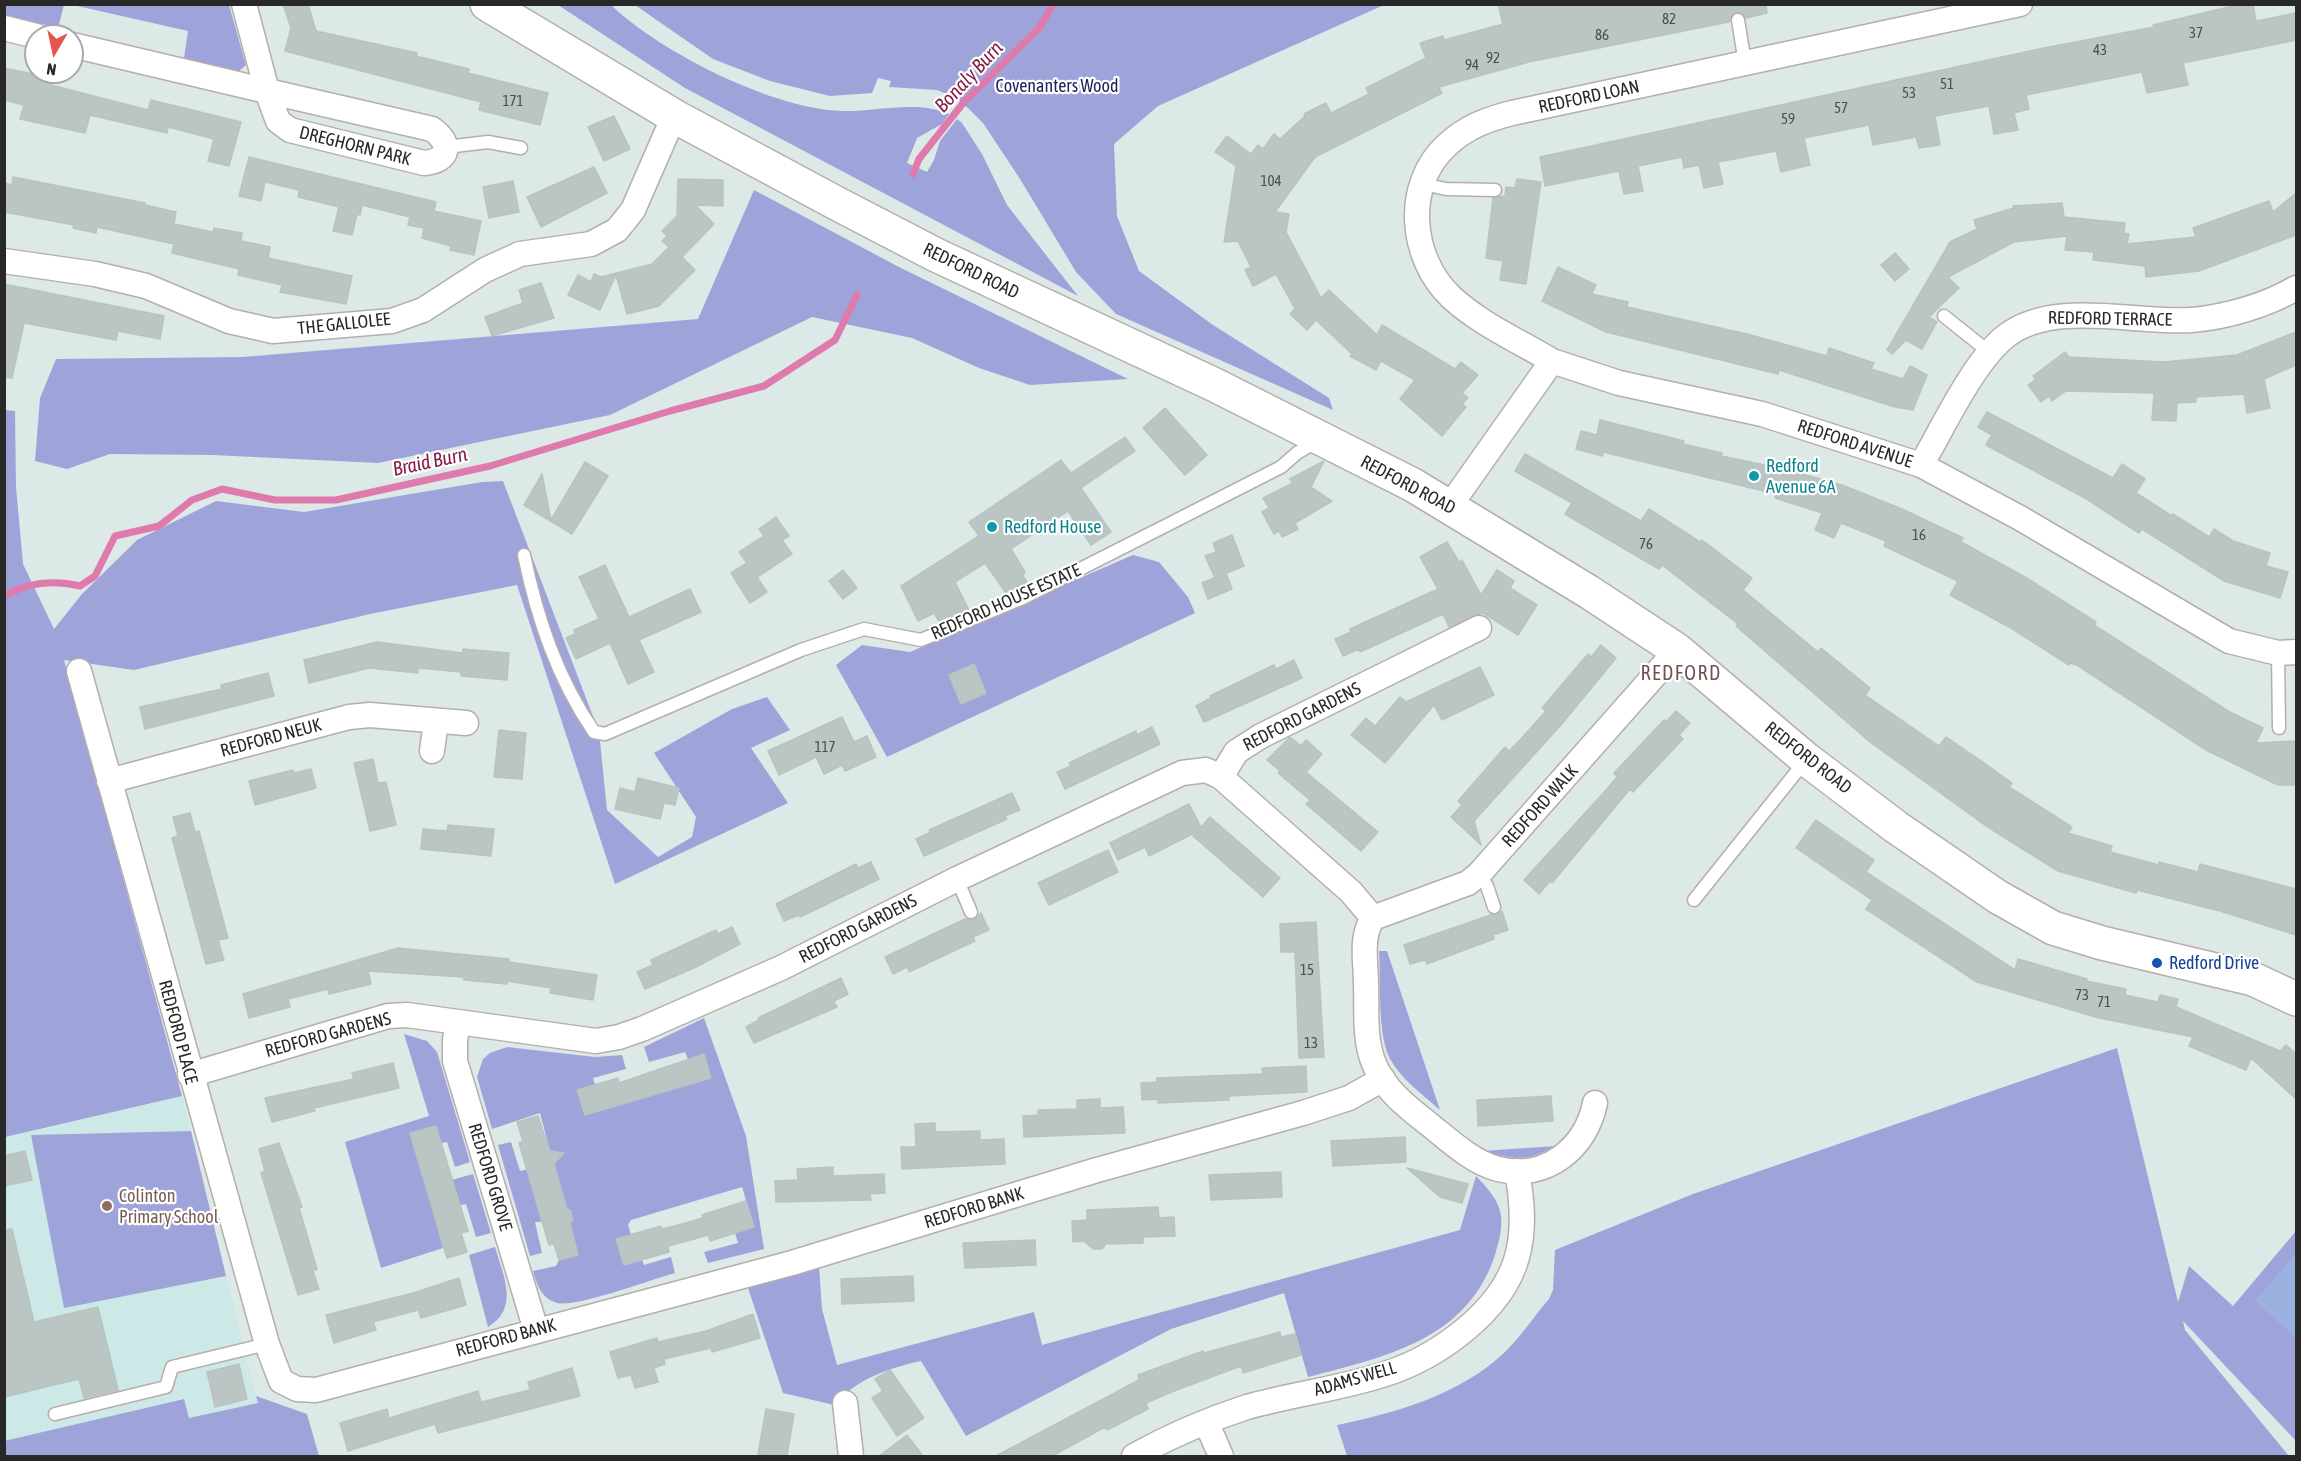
<!DOCTYPE html>
<style>
body{margin:0}
#map{position:relative;width:2301px;height:1461px;overflow:hidden;background:#dce9e6;font-family:"Asap Condensed",sans-serif}
canvas{display:block}
.frame{position:absolute;inset:0;border:6px solid #282828;pointer-events:none}
.north{position:absolute;left:24px;top:24px;width:60px;height:60px;box-sizing:border-box;background:#fff;border:2px solid #a9a9a9;border-radius:50%;rotate:189deg;font-size:16px;font-weight:700;line-height:24px;text-align:center;color:#282828}
.north::after{content:'';display:block;margin:auto;width:21px;height:27px;background:#e4564e;clip-path:polygon(50% 0,100% 100%,50% 72%,0 100%)}
</style>
<div id="map">
<canvas width="2301" height="1461"></canvas>
<div class="frame"></div>
<div class="north">N</div>
</div>
<script>
const ctx = document.querySelector('canvas').getContext('2d');
ctx.lineJoin = 'round';
function fillPath(path, color) {
  ctx.fillStyle = color;
  ctx.fill(path, 'evenodd');
}
function stroke(path, color, width, dash) {
  ctx.strokeStyle = color;
  ctx.lineWidth = width;
  ctx.lineCap = dash ? 'butt' : 'round';
  ctx.setLineDash(dash || []);
  ctx.stroke(path);
}
function write(font, color, halo, rows, align = 'center') {
  ctx.font = font + ' "Asap Condensed",sans-serif';
  ctx.lineWidth = 4.5;
  ctx.setLineDash([]);
  ctx.textBaseline = 'middle';
  ctx.strokeStyle = halo;
  ctx.fillStyle = color;
  for (const [text, x, y, turn = 0] of rows) {
    ctx.save();
    ctx.translate(x, y);
    ctx.rotate((+turn || 0) * Math.PI / 180);
    ctx.textAlign = isNaN(turn) ? turn : align;
    if (halo) ctx.strokeText(text, 0, 0);
    ctx.fillText(text, 0, 0);
    ctx.restore();
  }
}
const education = new Path2D(`
 M182 1096 258 1403 188 1418 183 1399 5 1441 4 1137Z`);
const green = new Path2D(`
 M5 4H64V5L58 28 5 15Z
 M73 5H229L246 65 239 71 184 58 188 31Z
 M558 5H611C660 52 776 111 845 111 880 111 917 100 949 114L942 124 917 138 907 163 927 172 934 160 940 141 957 119 962 123 982 154 1007 205 1078 296 685 88Z
 M635 5H1384L1158 106 1114 144 1117 216 1139 271 1213 325 1329 398 1333 410 1116 314 1076 272 1020 179 983 123 969 109 956 98 937 90 889 87 891 81 878 78 872 93 830 96 770 81 713 59Z
 M754 190 899 267 1128 379 1030 385 979 368 912 338 812 317 610 415 378 463 213 455 110 454 67 469 35 461 40 398 56 359 243 357 698 319Z
 M5 410 15 411 16 487 23 564 54 629 82 594 137 540 216 501 304 512 482 482 503 481 599 732 607 810 658 857 692 837 696 817 654 753 732 709 767 697 790 730 751 748 788 803 615 884 517 585 370 614 134 670 64 660 182 1096 5 1137Z
 M1133 555 1159 562 1188 597 1195 613 887 757 836 665 862 645 910 652Z
 M1379 951H1387L1440 1110C1422 1094 1402 1080 1390 1059 1377 1034 1381 980 1379 951Z
 M704 1018 746 1136 764 1249 708 1263 704 1252 738 1243 735 1233 754 1227 742 1187 631 1220 628 1225 631 1235 617 1240 624 1265 642 1260 644 1265 671 1257 675 1273C653 1279 576 1308 557 1303 541 1298 537 1285 533 1271L556 1266 559 1260 578 1255 570 1223 573 1220 535 1222 542 1253 530 1256 498 1145 511 1142 520 1171 554 1164V1152L550 1151 540 1113 492 1129 477 1077 483 1059 490 1053 507 1047 595 1057 622 1055 626 1069 593 1078 595 1085 577 1090 585 1115 711 1078 704 1055 688 1059 685 1052 649 1062 644 1047Z
 M404 1034 427 1041 437 1052 470 1162 455 1167 447 1142 441 1143 410 1133 422 1176 430 1186 473 1174 491 1233 476 1237 466 1204 460 1205 429 1196 443 1248 381 1268 345 1142 429 1116Z
 M2117 1048 2178 1302 2189 1266 2233 1306 2296 1231V1441L2183 1321 2185 1330 2289 1456H1347L1337 1425C1395 1413 1460 1395 1505 1352 1521 1337 1534 1316 1549 1299L1553 1290 1555 1250 1693 1194Z
 M191 1131 226 1276 64 1308 31 1135Z
 M1556 1146C1527 1162 1512 1160 1482 1151Z
 M1476 1176C1503 1204 1507 1216 1495 1255 1467 1340 1385 1357 1308 1377L1284 1293 1171 1329 966 1436 921 1361C889 1368 856 1379 834 1405L783 1393 748 1288 819 1266 822 1309 837 1365 1034 1312 1042 1345 1460 1230Z
 M495 1247C503 1275 520 1308 488 1327L469 1255Z
 M256 1396 307 1414 319 1456H5L4 1441 184 1399 189 1418 258 1403Z`);
const pitch = new Path2D(`
 M2296 1254V1338L2255 1301Z`);
const stream = new Path2D(`
 M913 174 919 159 964 102 1040 27 1053 4
 M4 596C28 582 54 580 80 586L95 576 115 536 159 526 192 500 222 489 275 500H336L490 466 670 411 764 386 835 340 857 295`);
const building = new Path2D(`
 M283 4H308L316 31 417 53 416 56 469 69 468 73 548 93 540 125 479 110 481 102 285 51 291 28Z
 M1498 4H1766L1767 13 1746 18 1741 13 1736 12 1729 22 1529 62 1439 87 1442 93 1315 157 1275 212 1289 214 1286 232 1321 298 1329 290 1377 335 1382 325 1455 369 1461 362 1478 375 1462 393 1468 398 1462 404 1466 407 1442 436 1400 399 1415 380 1381 361 1376 370 1350 356 1352 354 1316 320 1307 330 1290 314 1295 309 1276 274 1253 286 1245 270 1251 267 1238 241 1224 242 1236 166 1215 152 1227 136 1251 154 1258 145 1263 149 1274 134 1280 139 1305 116 1304 114 1326 103 1331 113 1369 94 1366 88 1426 58 1420 43 1443 36 1444 40 1503 24Z
 M2253 4 2256 21 2296 13V40L2183 63 2188 85 2147 93 2142 72 2026 95 2029 109 2014 113 2018 130 1994 134 1989 106 1935 116 1940 145 1919 148 1916 137 1873 145 1869 125 1804 138 1810 165 1781 172 1776 151 1718 162 1723 184 1704 188 1699 165 1684 168 1682 157 1638 166 1643 191 1624 194 1619 171 1545 186 1540 157 1554 154 2039 49 2154 27 2153 25 2233 6Z
 M4 68 53 78 51 85 148 110 151 100 241 122 229 166 208 161 214 139 168 127 167 133 90 115 85 133 20 119 24 105 4 100Z
 M614 116 630 149 604 161 588 127Z
 M249 157 436 202 434 211 481 221 474 255 450 250 451 246 422 238 424 228 408 225 410 217 362 205 360 215 357 214 352 235 333 231 339 207 298 197 299 190 265 182 261 201 239 196Z
 M594 167 607 193 541 227 527 197Z
 M13 177 145 203V205L176 212 174 224 213 232 214 228 242 233 241 241 270 247 268 258 352 276 346 304 280 292 282 285 238 275 239 269 172 253 174 244 97 227 96 233 73 228 74 225 4 212V183L12 185Z
 M678 179 723 180V206L695 205 714 224 682 257 695 270 659 306 627 314 616 275 600 310 568 295 578 275 591 282 594 274 601 277 652 264 669 247 662 241 667 236 662 231 677 216Z
 M1517 179 1541 182 1526 284 1500 280 1503 261 1486 258 1493 198 1505 196 1506 187 1515 188Z
 M513 181 519 212 489 218 483 187Z
 M2296 193V235L2199 271 2146 277 2145 266 2093 260 2094 252 2065 250 2067 236 2014 242 1948 277 1959 288 1929 317 1937 322 1922 349 1906 340 1892 354 1887 350 1950 242 1977 229 1974 220 2014 208 2013 206 2062 203 2064 217 2125 223 2124 233 2129 234 2127 244 2196 237 2193 228 2269 201 2273 212Z
 M1895 253 1909 269 1895 281 1881 265Z
 M1558 267 1596 285 1592 294 1628 302 1627 307 1747 334 1827 356 1829 348 1874 363 1871 369 1903 379 1910 366 1927 375 1913 410 1895 407 1779 370 1778 374 1606 332 1542 301Z
 M541 283 554 318 492 336 485 317 523 303 519 290Z
 M4 284 164 316 160 339 118 331 116 340 24 323 12 378 4 377Z
 M2296 332V365L2264 379 2270 408 2247 413 2244 394 2196 397V402L2177 403 2176 421 2152 420 2154 393 2066 391 2052 401 2049 396 2041 402 2028 385 2036 379 2033 376 2065 352 2069 357 2164 362 2237 355Z
 M1165 408 1207 455 1185 475 1143 428Z
 M1987 412 2113 478 2122 464 2145 479 2136 493 2172 516 2173 514 2209 537 2214 529 2233 541 2270 553 2266 566 2288 572 2280 598 2224 581 2142 529 2139 533 2085 498 1986 445 1992 435 1978 427Z
 M1600 420 1684 441 1683 444 1722 453 1721 456 1784 469 1842 485 1902 509 1963 538 1961 542 2025 577 2096 622 2094 625 2228 711 2263 728 2256 743 2296 741V785H2278L2206 750 2077 665 2070 663 2069 665 2011 628 1950 595 1958 581 1884 546 1886 541 1841 523 1834 538 1815 530 1822 513 1775 498 1776 494 1603 452V456L1576 449 1581 431 1597 435Z
 M1125 437 1135 451 1081 488 1111 532 1091 545 1068 511 1011 549 1025 572 1023 576 1028 584 1006 593 985 563 955 582 969 610 940 623 934 613 918 621 901 586 979 536 969 522 1061 460 1071 473Z
 M1525 454 1641 521 1649 509 1700 542 1702 540 1752 578 1743 590 1818 652 1821 648 1870 688 1865 695 1939 746 1946 737 1980 760 2012 783 2009 787 2072 827 2068 833 2112 846 2110 852 2159 865V862L2198 872 2200 864 2296 889V935L2220 911 2137 890 2136 893 2058 871 1986 826 1870 742 1736 626 1738 624 1662 565 1659 569 1565 514 1572 503 1515 471Z
 M1324 461 1311 487 1332 501 1295 523 1298 529 1282 537 1279 531 1274 534 1262 512 1269 508 1263 498 1293 483 1290 479Z
 M585 462 608 476 572 534 524 505 542 474 551 520Z
 M776 517 789 536 782 540 792 554 757 577 767 592 750 603 731 573 747 563 739 552 764 536 759 529Z
 M1232 535 1244 566 1215 578 1205 556 1216 552 1213 543Z
 M1447 542 1459 562 1462 560 1481 595 1497 570 1514 581 1510 588 1537 605 1518 635 1483 613 1449 627 1443 614 1360 652 1359 649 1343 656 1335 639 1351 632 1350 629 1438 589 1420 557Z
 M605 565 629 617 690 589 701 612 639 640 654 672 628 684 610 643 576 659 566 638 575 634 574 630 599 619 579 577Z
 M843 570 857 588 843 599 829 581Z
 M1226 573 1232 589 1208 599 1202 583Z
 M377 642 463 653V649L509 653 507 680 461 676V672L418 668V673L369 668 309 683 304 660Z
 M1601 645 1616 658 1561 725 1474 821 1481 845 1451 817 1462 805 1458 801 1505 747 1509 751 1520 740 1546 711 1542 708 1588 654 1591 657Z
 M1294 660 1302 678 1204 722 1196 706 1211 698 1210 696 1274 665 1276 669Z
 M974 664 986 693 961 704 949 675Z
 M1480 667 1494 695 1442 720 1434 705 1385 763 1351 735 1366 718 1375 726 1400 697 1406 702Z
 M268 673 274 696 145 729 140 707 222 689 221 685Z
 M1676 711 1690 723 1679 735 1683 739 1633 792 1630 789 1552 883 1550 881 1539 894 1524 880 1607 789 1617 777 1614 773 1664 720 1666 722Z
 M842 717 854 742 867 736 876 757 845 771 842 765 824 774 816 757 779 775 768 751Z
 M1152 727 1160 744 1065 789 1057 772 1071 766 1069 763 1136 731 1137 735Z
 M499 730 526 733 522 779 494 777Z
 M1290 737 1301 746 1306 740 1322 754 1306 772 1378 832 1361 851 1306 804 1310 800 1278 773 1280 771 1267 760Z
 M373 759 378 783 386 782 396 825 370 831 354 763Z
 M311 769 316 788 255 805 249 781 293 770 294 773Z
 M638 778 679 788 675 805 664 803 660 819 615 809 620 788 635 792Z
 M1012 793 1020 810 1005 816 1007 819 924 856 916 839 931 832 929 830Z
 M1189 804 1201 827 1210 817 1280 878 1263 897 1193 836 1198 831 1149 856 1145 847 1118 860 1110 843Z
 M190 813 195 832 199 831 228 938 218 940 224 960 206 964 172 838 178 836 173 817Z
 M1816 820 1874 860 1866 872 2015 970 2018 959 2087 979 2086 981 2126 989 2125 995 2158 1002 2160 995 2178 999 2176 1007 2280 1051 2286 1045 2296 1054V1099L2251 1058 2246 1070 2189 1046 2193 1037 2099 1018 1977 982 1866 909 1872 900 1796 848Z
 M448 825 494 829 491 856 421 849 423 829 447 831Z
 M1108 850 1118 872 1049 905 1038 883Z
 M871 862 879 879 800 917 799 915 784 921 776 904 856 864 858 868Z
 M1502 911 1508 930 1493 935 1494 939 1427 964 1425 960 1410 964 1404 945Z
 M981 913 989 930 973 937 975 941 909 972 907 967 893 974 885 957 965 919H975Z
 M1316 922 1324 1057 1299 1058 1295 952H1281L1280 924Z
 M732 927 740 944 694 968 645 989 637 972 653 965 651 960 716 930 718 934Z
 M398 948 509 959V962L597 975 593 1000 550 993 551 988 507 981V984L464 980V977L368 971 371 984 329 994 328 989 288 999 290 1007 249 1018 243 994Z
 M841 978 848 994 834 1001 837 1007 754 1043 746 1027 759 1020 758 1018Z
 M704 1054 711 1078 585 1115 577 1090 618 1078 619 1083Z
 M393 1063 399 1088 314 1108 315 1111 272 1122 265 1098 354 1079 352 1073Z
 M1306 1066 1307 1092 1229 1096V1100L1158 1103V1099L1142 1100 1141 1083 1157 1082V1078L1263 1074 1262 1068Z
 M1551 1096 1553 1121 1478 1126 1477 1100Z
 M1100 1099V1108L1123 1107 1125 1133 1024 1137 1023 1116 1038 1115V1110L1077 1109V1100Z
 M538 1116 550 1151 564 1153 554 1164 567 1209 570 1210 573 1220 570 1223 578 1255 559 1260 554 1244 549 1245 519 1143 523 1142 517 1122Z
 M935 1123V1132L980 1131V1140L1004 1139 1005 1164 902 1169 901 1147H916L915 1124Z
 M436 1126 468 1231 461 1233 467 1252 447 1258 410 1133Z
 M1405 1137 1406 1162 1333 1166 1331 1141Z
 M279 1143 302 1207 299 1208 317 1269 313 1271 319 1289 298 1295 261 1173 265 1171 259 1149Z
 M25 1151 32 1180 4 1186V1156Z
 M833 1167V1176L884 1174 885 1193 870 1194 871 1200 776 1202 775 1181 798 1180 797 1169Z
 M1407 1168 1468 1184 1462 1203 1440 1197Z
 M1281 1172 1282 1197 1211 1200 1209 1175Z
 M746 1201 754 1227 710 1241 708 1235 687 1241 668 1246 669 1252 624 1265 616 1239 661 1226 662 1229 682 1224 703 1218 702 1215Z
 M1158 1207 1159 1218 1174 1217 1175 1236 1143 1237V1243L1106 1244 1102 1249H1093L1084 1241 1073 1242 1072 1221 1087 1220V1210Z
 M12 1229 34 1322 98 1307 118 1390 84 1398 79 1379 4 1397V1230Z
 M1035 1240 1036 1265 965 1268 963 1243Z
 M913 1276 914 1301 842 1304 841 1279Z
 M459 1278 466 1305 421 1318 418 1310 373 1322 376 1330 334 1343 326 1315 413 1293Z
 M753 1314 760 1338 712 1352 711 1348 664 1359 665 1364 654 1368 658 1382 635 1388 631 1375 618 1378 610 1352 657 1338 658 1342 706 1331Z
 M1280 1332 1281 1337 1295 1334 1301 1355 1243 1373 1241 1366 1174 1391 1146 1403 1148 1409 1107 1430 1105 1427 1052 1456H996L1139 1380 1138 1375 1203 1351 1204 1353Z
 M239 1364 247 1399 215 1407 207 1372Z
 M572 1368 580 1396 438 1433 435 1424 348 1451 340 1423 387 1409 389 1418 478 1391 481 1402 530 1390 528 1382Z
 M890 1370 924 1418 897 1436 872 1398 883 1391 875 1379Z
 M766 1409 794 1414 787 1456 758 1454Z
 M907 1435 923 1456H879Z`);
const service = new Path2D(`
 M1738 20 1745 63
 M446 147 488 142 521 148
 M1423 184 1446 189 1495 190
 M1944 316 1989 352
 M524 555C537 618 557 678 594 732L605 734 801 650 864 629 921 640 1023 598 1171 523 1281 467 1297 453 1319 440
 M2278 653 2279 728
 M1479 874 1487 886 1494 907
 M957 879 971 912
 M1694 900 1806 760
 M55 1414 166 1387 172 1367 267 1344`);
const minor = new Path2D(`
 M4 28 36 36
 M72 45 267 91 278 121 290 130 424 163C450 161 452 143 432 129L267 91 244 4
 M4 261 95 274 146 286 229 321 273 331 392 321 423 310 485 270 520 254 591 244 617 230 633 210 674 116
 M1552 361C1519 341 1480 324 1451 297 1410 258 1403 185 1447 145 1466 127 1488 119 1512 113L2020 4
 M1921 465C1943 428 1973 362 2006 336 2054 299 2135 324 2192 320 2227 317 2267 305 2296 288
 M1449 507 1552 361 1619 383 1762 414 1921 465 2020 518 2229 641 2278 653 2296 652
 M79 671 267 1344 281 1381 297 1389 316 1390 792 1263 1097 1170 1303 1113 1349 1098 1383 1079
 M432 751 436 721
 M1221 777 1351 892 1373 918
 M109 781 349 717 370 715 466 723
 M458 1022 455 1040V1061L536 1330
 M190 1075 388 1016 407 1015 596 1041 619 1037 642 1029 781 968 957 879 1182 773 1206 770 1221 777 1236 752 1261 736 1479 628
 M1595 1103C1586 1148 1546 1181 1498 1169 1472 1162 1450 1141 1430 1125 1407 1107 1383 1089 1373 1061 1364 1038 1367 1009 1366 984 1366 962 1360 937 1373 918L1468 883 1479 874 1677 650
 M845 1403 851 1456
 M1207 1424 1221 1456
 M1134 1456C1168 1437 1210 1419 1247 1407 1292 1394 1340 1389 1385 1374 1436 1358 1502 1312 1517 1257 1525 1229 1522 1199 1517 1171`);
const secondary = new Path2D(`
 M487 4 674 116 836 203 936 255 1215 385 1413 485 1589 592 1677 650 1806 759 1896 827 1998 897 2053 928 2102 943 2253 979 2296 999`);
const markers = [
 [1754,476,6,"#0f9aa8"],
 [992,527,6,"#0f9aa8"],
 [2157,963,6,"#1a4fb4"],
 [107,1206,6,"#8d6e63"]
];
const numberNames = [
 ["82",1669,19],
 ["37",2196,33],
 ["86",1602,35],
 ["43",2100,50],
 ["92",1493,58],
 ["94",1472,65],
 ["51",1947,84],
 ["53",1909,93],
 ["171",513,101],
 ["57",1841,108],
 ["59",1788,119],
 ["104",1271,181],
 ["16",1919,535],
 ["76",1646,544],
 ["117",825,747],
 ["15",1307,970],
 ["73",2082,995],
 ["71",2104,1002],
 ["13",1311,1043]
];
const parkNames = [
 ["Covenanters Wood",1057,86]
];
const streetNames = [
 ["REDFORD LOAN",1589,97,-12],
 ["DREGHORN PARK",355,146,14],
 ["REDFORD ROAD",971,271,26],
 ["REDFORD TERRACE",2110,319,1],
 ["THE GALLOLEE",344,324,-6],
 ["REDFORD AVENUE",1855,444,18],
 ["REDFORD ROAD",1408,485,28],
 ["REDFORD HOUSE ESTATE",1006,602,-24],
 ["REDFORD GARDENS",1302,717,-27],
 ["REDFORD NEUK",271,738,-15],
 ["REDFORD ROAD",1808,758,38],
 ["REDFORD WALK",1540,806,-48],
 ["REDFORD GARDENS",858,929,-27],
 ["REDFORD PLACE",178,1032,75],
 ["REDFORD GARDENS",328,1035,-15],
 ["REDFORD GROVE",490,1177,73],
 ["REDFORD BANK",974,1208,-17],
 ["REDFORD BANK",506,1338,-15],
 ["ADAMS WELL",1355,1379,-16]
];
const cultureNames = [
 ["Redford",1766,466],
 ["Avenue 6A",1766,487],
 ["Redford House",1004,527]
];
const transitNames = [
 ["Redford Drive",2169,963]
];
const educationNames = [
 ["Colinton",119,1196],
 ["Primary School",119,1217]
];
const waterNames = [
 ["Bonaly Burn",969,77,-47],
 ["Braid Burn",430,462,-12]
];
const neighbourhoodNames = [
 ["REDFORD",1681,674]
];
fillPath(education, '#cde9e7');
fillPath(green, '#9ea4da');
fillPath(pitch, '#9bb2e0');
stroke(stream, '#df7aac', 7);
fillPath(building, '#bbc5c3');
stroke(building, '#b6c4c2', 1.5);
stroke(service, '#b8adac', 15);
stroke(minor, '#b8adac', 27);
stroke(secondary, '#b8adac', 36);
stroke(service, '#fff', 12);
stroke(minor, '#fff', 24);
stroke(secondary, '#fff', 33);
for (const [x, y, r, color] of markers) {
  const dot = new Path2D();
  dot.arc(x, y, r, 0, 2 * Math.PI);
  ctx.fillStyle = color;
  ctx.fill(dot);
  stroke(dot, '#fff', 2);
}
write('15px', '#4d4f4f', null, numberNames);
write('18px', '#24225c', '#fff', parkNames);
write('18px', '#282828', '#fff', streetNames);
write('18px', '#0d838f', '#fff', cultureNames, 'left');
write('18px', '#164399', '#fff', transitNames, 'left');
write('18px', '#785e54', '#fff', educationNames, 'left');
write('italic 20px', '#881d49', '#fff', waterNames);
ctx.letterSpacing = '1.5px';
write('20px', '#73514e', '#fff', neighbourhoodNames);
ctx.letterSpacing = '0px';
</script>
